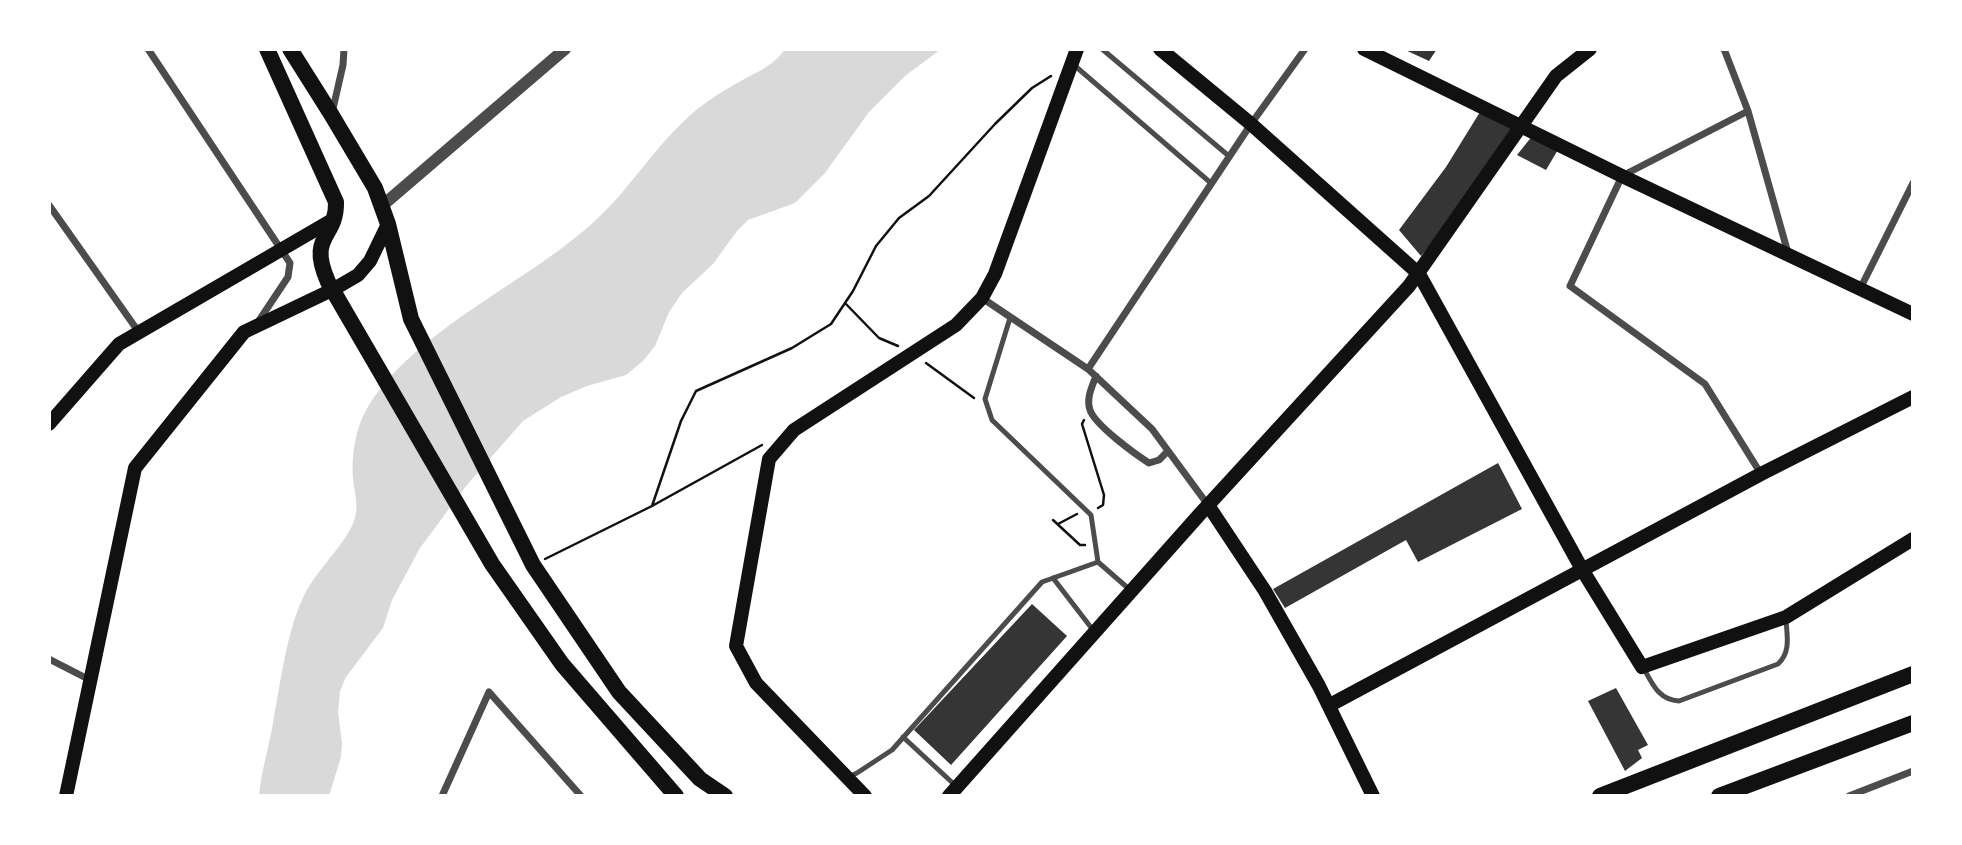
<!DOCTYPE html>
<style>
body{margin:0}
#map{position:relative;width:1962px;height:845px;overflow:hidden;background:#fff;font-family:Montserrat,sans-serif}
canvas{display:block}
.frame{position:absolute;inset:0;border:51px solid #fff;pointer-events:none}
</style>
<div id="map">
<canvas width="1962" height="845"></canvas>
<div class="frame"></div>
</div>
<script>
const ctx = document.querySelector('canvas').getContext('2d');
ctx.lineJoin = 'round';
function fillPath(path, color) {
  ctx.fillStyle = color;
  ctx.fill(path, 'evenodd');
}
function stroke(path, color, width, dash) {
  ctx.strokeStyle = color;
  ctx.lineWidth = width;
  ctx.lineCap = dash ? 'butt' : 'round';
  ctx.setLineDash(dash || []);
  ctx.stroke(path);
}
const water = new Path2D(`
 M785 49H941L905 76 869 112 825 173 795 203 748 220 737 231 713 264 682 293 669 312 655 346 643 361 626 375 587 386 561 397 523 421 466 486 420 548 392 600 383 628 346 677 340 691 338 711 342 744 341 757 329 796H259C261 772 269 747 273 723 280 686 286 635 302 600 314 572 339 552 352 526 360 509 355 496 353 479 351 458 355 431 365 412 412 329 530 283 599 217 630 188 652 151 683 122 699 106 719 93 739 82 756 72 774 66 785 49Z`);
const building = new Path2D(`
 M1403 49H1437L1429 61Z
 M1480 112 1514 123 1510 134 1450 222 1421 256 1399 230 1446 167Z
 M1533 135 1559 148 1546 170 1517 155Z
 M1498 463 1522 509 1418 562 1406 540 1285 608 1273 589Z
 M1032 604 1067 636 951 765 914 730Z
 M1616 688 1648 745 1638 750 1642 758 1625 771 1588 701Z`);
const path = new Path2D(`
 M845 303 879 338 898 346
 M926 363 974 398
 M1084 420 1082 424 1104 495 1103 505 1098 508
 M762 445 652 506 681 421 696 391 792 348 831 324 853 291 876 246 899 218 929 196 995 124 1032 88 1051 76
 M1053 520 1080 545H1085
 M1058 524 1077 514
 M545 559 652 506`);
const service = new Path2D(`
 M1102 49 1230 157
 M1074 65 1212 184
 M1010 318 985 399 992 420 1091 515 1098 562 1129 589
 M1053 578 1093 630
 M1644 669C1653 685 1659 700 1679 701L1778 664C1791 652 1787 636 1786 620
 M903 737 957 787
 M848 777 857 773 892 750 1042 582 1098 562`);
const minor = new Path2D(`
 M148 49 290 263 288 277 258 322
 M1724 49 1748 111 1788 253
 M1748 111 1622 176 1570 286 1705 384 1761 474
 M332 113 343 65 344 49
 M49 205 138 331
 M1860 289 1913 183
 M982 298 1088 369 1152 429 1208 505
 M1088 369 1251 124 1305 49
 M1096 376C1092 387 1086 398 1090 410 1095 425 1135 454 1149 463L1159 460 1168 451
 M49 659 90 680
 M442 796 489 692 581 796
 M1849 796 1913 771`);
const tertiary = new Path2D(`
 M383 205 565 49`);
const secondary = new Path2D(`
 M1160 49 1251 124 1419 274 1583 571 1642 667 1786 617 1913 539
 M1364 49 1622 176 1913 314
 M49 424 119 344 334 219
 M1208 505 1265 591 1319 686 1373 796
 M1330 705 1761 474 1913 397
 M66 796 135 468 244 332 334 289 358 275 370 261 388 224
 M865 796 756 683 736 646 769 459 794 430 956 325 982 298 995 274 1077 49
 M949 796 1199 515 1409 286 1556 76 1590 49`);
const primary = new Path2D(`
 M267 49 336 202C337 239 307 234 328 282L492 564 562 664 676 796
 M290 49 331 114 375 188 388 224 411 319 533 565 619 692 700 779 725 796
 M1600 796 1913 674
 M1719 796 1913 723`);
fillPath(water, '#d9d9d9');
fillPath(building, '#353535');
stroke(path, '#111', 2.5);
stroke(service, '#4c4c4c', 5);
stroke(minor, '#4c4c4c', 7);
stroke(tertiary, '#4c4c4c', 12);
stroke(secondary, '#111', 14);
stroke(primary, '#111', 16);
</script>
